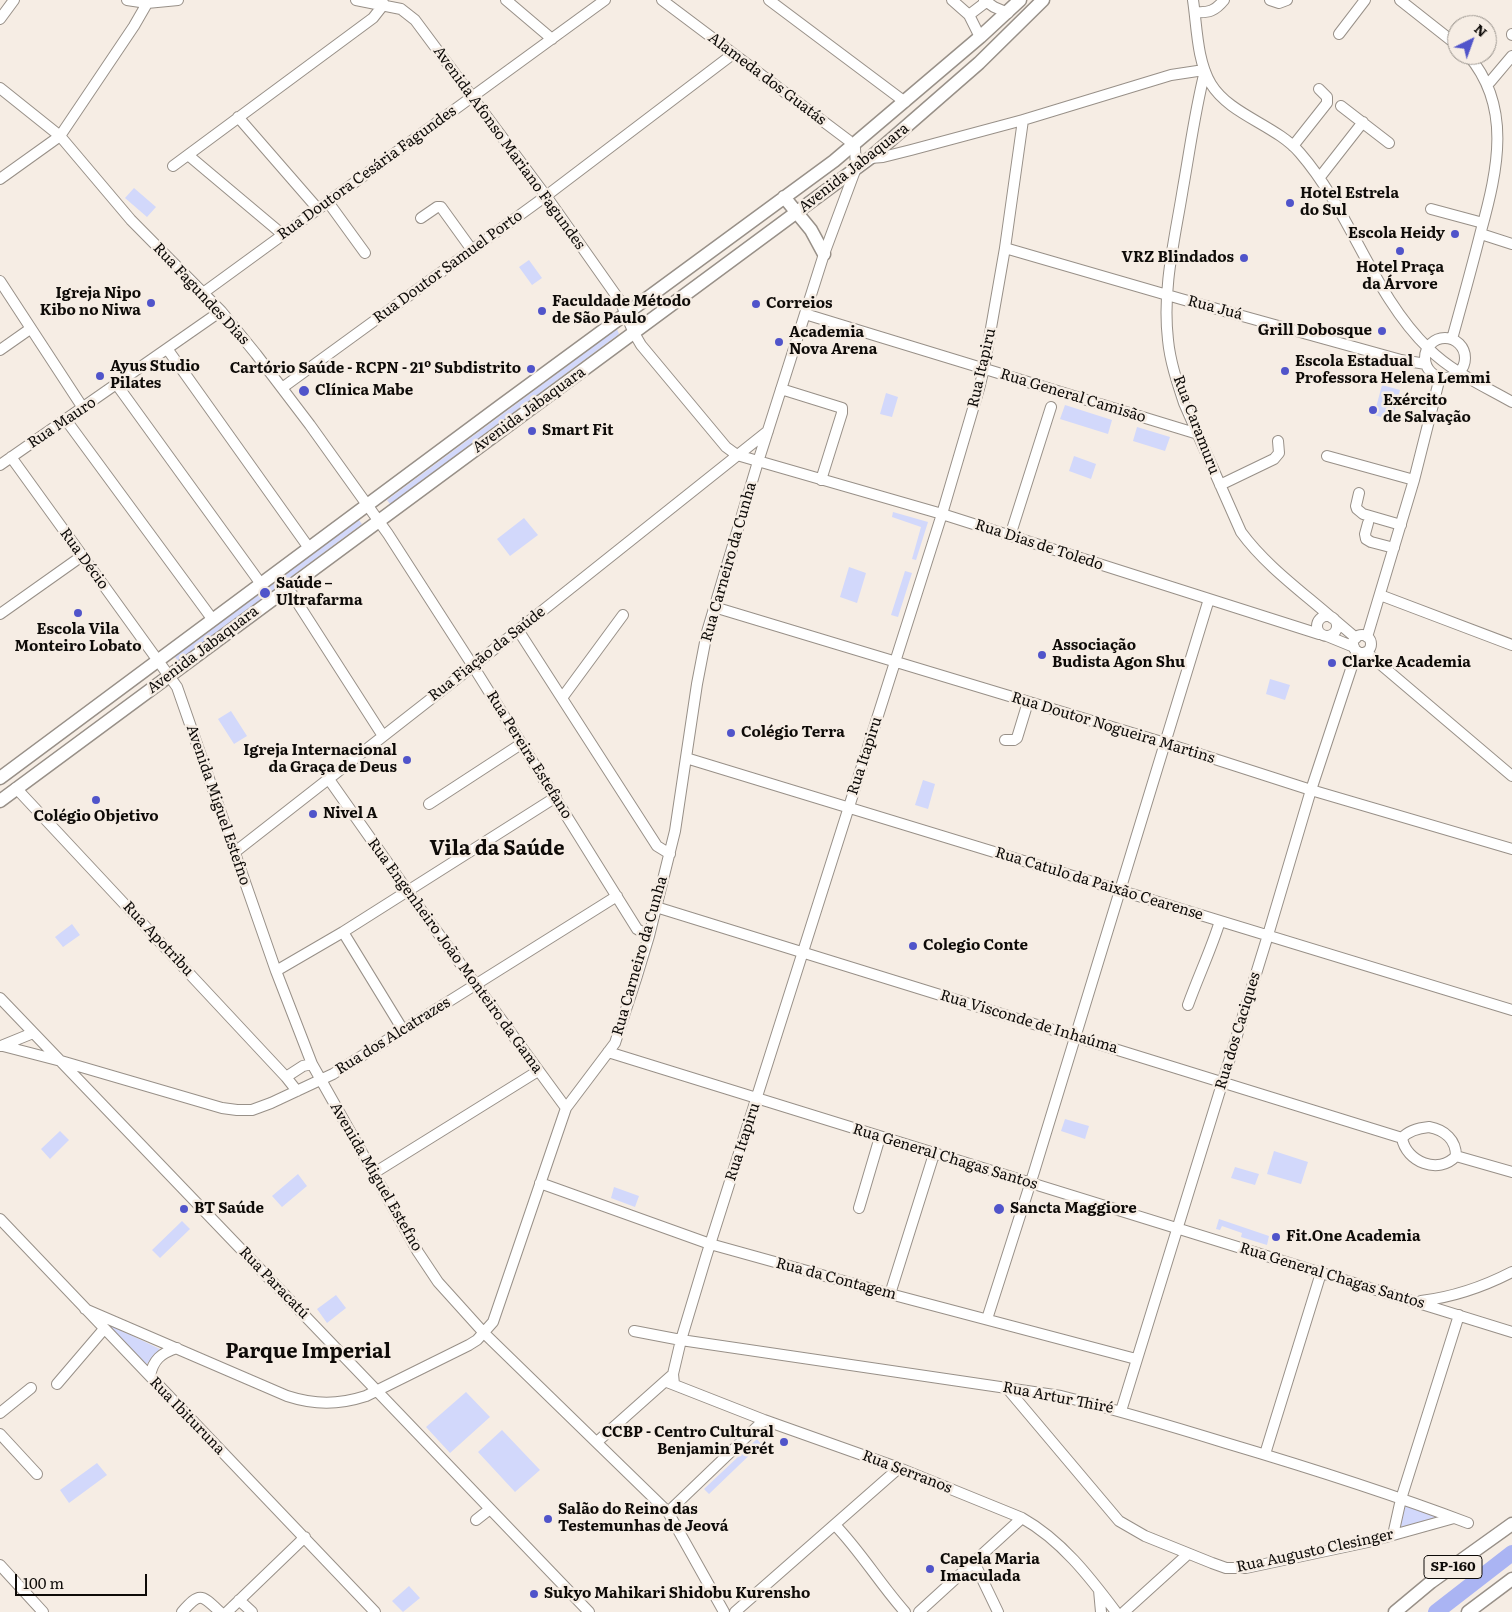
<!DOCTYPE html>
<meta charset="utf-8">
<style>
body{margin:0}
#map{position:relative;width:1512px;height:1612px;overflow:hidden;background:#f6ede4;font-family:Literata,serif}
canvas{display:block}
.north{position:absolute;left:1447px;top:15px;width:50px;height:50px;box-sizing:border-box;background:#f6ede4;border:1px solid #99938c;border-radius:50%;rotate:42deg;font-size:14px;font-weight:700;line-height:20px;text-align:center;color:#0e0b08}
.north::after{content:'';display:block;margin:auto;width:18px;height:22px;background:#5054ca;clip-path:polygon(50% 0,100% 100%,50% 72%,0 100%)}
.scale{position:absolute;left:15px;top:1574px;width:132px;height:22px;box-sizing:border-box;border:2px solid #0e0b08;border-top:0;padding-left:6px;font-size:15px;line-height:18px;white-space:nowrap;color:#0e0b08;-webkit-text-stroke:4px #f6ede4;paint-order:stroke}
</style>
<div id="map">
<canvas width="1512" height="1612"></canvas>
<div class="north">N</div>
<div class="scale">100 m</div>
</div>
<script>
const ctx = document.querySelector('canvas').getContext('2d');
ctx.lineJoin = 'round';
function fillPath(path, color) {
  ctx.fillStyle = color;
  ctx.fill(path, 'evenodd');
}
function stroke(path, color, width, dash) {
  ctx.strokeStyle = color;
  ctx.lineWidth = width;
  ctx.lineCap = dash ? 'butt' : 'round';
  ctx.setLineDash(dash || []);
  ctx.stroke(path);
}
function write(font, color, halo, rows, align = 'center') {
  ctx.font = font + ' Literata,serif';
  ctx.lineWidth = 5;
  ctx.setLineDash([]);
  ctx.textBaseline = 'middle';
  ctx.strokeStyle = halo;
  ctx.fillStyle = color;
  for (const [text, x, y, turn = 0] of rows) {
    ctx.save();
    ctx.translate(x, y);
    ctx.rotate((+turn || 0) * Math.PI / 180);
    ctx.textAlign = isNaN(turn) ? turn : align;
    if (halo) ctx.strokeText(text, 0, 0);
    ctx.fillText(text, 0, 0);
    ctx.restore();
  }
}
const green = new Path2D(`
 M134 188 156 207 147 217 125 198Z
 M529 260 542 278 532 285 519 267Z
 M617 329 619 334 390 504 387 500Z
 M1382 385 1400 390 1392 420 1374 415Z
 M886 393 898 397 892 417 880 414Z
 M1065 405 1112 420 1108 434 1060 419Z
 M1137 427 1170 437 1165 451 1133 441Z
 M1074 456 1096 464 1091 479 1069 471Z
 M893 512 928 522 916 560 912 559 921 527 892 517Z
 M524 518 538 535 510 556 497 539Z
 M359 520 362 524 178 661 175 657Z
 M849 567 866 573 857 603 840 597Z
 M905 571 912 573 898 617 891 615Z
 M1270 679 1290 685 1285 700 1266 694Z
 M231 711 247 736 234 744 218 719Z
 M923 780 935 784 928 809 915 805Z
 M72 924 80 935 63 947 55 937Z
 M1065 1119 1089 1126 1085 1139 1061 1131Z
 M60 1131 69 1140 50 1159 41 1149Z
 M1274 1151 1308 1162 1301 1184 1267 1174Z
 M1235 1167 1259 1174 1255 1185 1231 1178Z
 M298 1174 307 1186 282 1207 272 1196Z
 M614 1187 639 1196 635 1207 611 1198Z
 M1219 1219 1269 1236 1267 1245 1241 1237 1242 1233 1222 1226 1220 1230 1216 1229Z
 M182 1221 190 1229 160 1258 152 1250Z
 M336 1295 346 1308 327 1323 317 1309Z
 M101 1321 160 1349 146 1365Z
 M466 1392 490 1417 450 1453 426 1427Z
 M502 1430 540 1470 515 1492 478 1452Z
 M757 1439 761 1444 709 1494 704 1489Z
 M97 1463 107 1475 69 1503 60 1490Z
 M1398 1496 1453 1517 1392 1534Z
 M409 1586 420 1598 403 1612 392 1601Z`);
const river = new Path2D(`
 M1436 1612 1512 1553`);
const minor = new Path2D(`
 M127 0 147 3 178 0
 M356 0 401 9 415 20 546 196 620 301 634 333 641 345 726 447 737 455 942 514 1319 634
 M506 0 552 39
 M769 0 905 102
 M952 0 969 15 980 37
 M984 0 994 7 1008 13
 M1193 0C1197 27 1197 61 1211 84 1230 115 1276 125 1300 153 1352 213 1372 294 1429 349 1452 372 1484 386 1512 402
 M1270 0 1279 3 1287 0
 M1400 0 1457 45
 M1195 12C1209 13 1215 11 1224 0
 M969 15 986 2
 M0 19 14 0
 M1339 34 1365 0
 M1512 34V35
 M1205 71C1195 110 1190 149 1183 188 1175 238 1162 289 1168 340 1170 361 1177 382 1184 403L1241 532C1265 565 1301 591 1332 618
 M1490 82 1512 56
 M0 88 60 136 131 220 221 311 256 354 310 425 388 534 473 666 627 913 637 929 649 936
 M1341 106 1389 143
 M238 117 318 209
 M1293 146 1327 103V97L1319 89
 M188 155 282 234
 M870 158 883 157 911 150 1023 120 1171 75 1204 70
 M173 166 373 18 384 4
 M1320 177 1363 122
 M0 179 60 136 134 26 149 0
 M328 202 365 253
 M1431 209 1483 223
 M421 218 437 207H441L472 250
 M1481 234 1512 244
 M1005 248 1181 299 1401 360 1426 364
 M0 281 83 408
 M203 293 605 0
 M805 314 1198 434
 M1425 358a20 20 0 1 1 40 0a20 20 0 1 1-40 0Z
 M1452 339C1462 303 1472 267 1481 231 1498 169 1512 106 1468 55
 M0 350 30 329
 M168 350 309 548
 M117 385 261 584
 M282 388 546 196 733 54
 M781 389 842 408V413L821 480
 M66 420 213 620
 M1327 456 1414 480
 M11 457 177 687 276 971 312 1064 418 1252 438 1282 484 1333 668 1512 724 1612
 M0 465 221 311
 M1220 485 1274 459 1279 453 1278 441
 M1359 493 1356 506 1357 509 1363 514 1401 525
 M1368 523 1365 534 1366 539 1371 542 1394 548
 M1010 536 1051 407
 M288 588 383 736
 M1380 595 1512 645
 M714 607 1165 743 1311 790 1512 849
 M0 614 82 556
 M1317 626a10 10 0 1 1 20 0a10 10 0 1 1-20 0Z
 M1336 621 1356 638
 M518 630 657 846 670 854
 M1353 644a9 9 0 1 1 18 0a9 9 0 1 1-18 0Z
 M1327 636 1354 647
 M1367 637 1414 480 1440 377
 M1366 652 1512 776
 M562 698 623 615
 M1005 740H1014L1017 738 1028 702
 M686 758 1512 1010
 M328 778 416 903 566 1108
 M16 788 286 1077 297 1091
 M429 804 521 744
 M235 852 473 666 768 431
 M656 907 1402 1138
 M343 932 403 1030
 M276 971 343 932 556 797
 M0 998 589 1612
 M1188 1005C1198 977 1211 950 1220 921
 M1 1046 33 1033
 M3 1046 61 1061 222 1108 237 1110H252L271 1103 333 1074 617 896
 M608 1052 1512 1332
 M286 1077 303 1066 312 1064
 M1429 1127C1445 1130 1456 1140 1456 1156 1439 1175 1406 1162 1402 1138 1409 1130 1419 1128 1429 1127Z
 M1456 1156 1512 1172
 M374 1173 538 1071
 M540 1183 710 1244 890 1294 1136 1359
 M859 1208 880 1137
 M0 1219 375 1612
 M890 1294 934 1154
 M1421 1301C1454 1297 1483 1287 1512 1272
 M85 1309 287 1396C315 1405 338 1405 366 1396L469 1345 477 1340 493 1322 566 1108 615 1043 636 979 649 936 675 831 697 684 707 632 757 465 824 254 856 168 855 148 848 140 662 0
 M987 1319 1034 1172 1209 599
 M634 1331 681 1340 1061 1396C1117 1410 1171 1426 1226 1443 1307 1467 1389 1493 1468 1523
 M150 1376C153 1360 161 1353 177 1348
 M667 1382 764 1420 899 1468 1022 1518C1061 1540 1089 1576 1116 1612
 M57 1384 104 1329
 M674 1384 673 1374 681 1340 706 1257 942 514 980 385 984 368 1005 248 1023 120
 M1006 1387 1119 1521 1145 1536 1212 1563 1226 1568H1246L1368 1542 1454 1518
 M1121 1411 1268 935 1311 790 1357 651
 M0 1413 31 1388
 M0 1434 37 1474
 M598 1441 671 1376
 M1265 1454 1321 1273
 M668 1512 764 1420
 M476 1520 490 1509
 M835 1525C861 1552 880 1584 905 1612
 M1393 1535 1401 1499 1459 1315
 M974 1562 998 1612
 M0 1565 43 1612
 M1099 1590 1101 1612
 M239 1600 252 1612
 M182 1612C200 1592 201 1594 220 1612
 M227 1612 305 1537
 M735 1612 899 1468
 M919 1612 1022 1518
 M1124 1612 1188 1554`);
const major = new Path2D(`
 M784 197 811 230 824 254
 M0 778 499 407 834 161 980 37 1020 0
 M0 801 870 158 979 63 1043 0
 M1395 1612 1431 1582 1512 1524
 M1468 1612 1512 1579`);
const markers = [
 [1290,203,5,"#5054ca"],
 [1455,234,5,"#5054ca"],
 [1400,251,5,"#5054ca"],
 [1244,258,5,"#5054ca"],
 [151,303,5,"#5054ca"],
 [756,304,5,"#5054ca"],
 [542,311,5,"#5054ca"],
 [1382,331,5,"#5054ca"],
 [779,342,5,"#5054ca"],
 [531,369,5,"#5054ca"],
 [1285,371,5,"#5054ca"],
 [100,376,5,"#5054ca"],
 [304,391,6,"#5054ca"],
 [1373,410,5,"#5054ca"],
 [532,431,5,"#5054ca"],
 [265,593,6,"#5054ca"],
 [78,613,5,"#5054ca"],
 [1042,655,5,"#5054ca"],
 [1332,663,5,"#5054ca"],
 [731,733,5,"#5054ca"],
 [407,760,5,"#5054ca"],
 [96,800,5,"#5054ca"],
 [313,814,5,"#5054ca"],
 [913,946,5,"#5054ca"],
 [184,1209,5,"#5054ca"],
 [999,1209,6,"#5054ca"],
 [1276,1237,5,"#5054ca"],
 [784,1442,5,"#5054ca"],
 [548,1519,5,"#5054ca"],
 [930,1569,5,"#5054ca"],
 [534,1594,5,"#5054ca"]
];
const shields = [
 [1453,1567,58]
];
const shieldNames = [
 ["SP-160",1453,1567]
];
const streetNames = [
 ["Alameda dos Guatás",767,79,37],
 ["Avenida Afonso Mariano Fagundes",509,148,54],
 ["Avenida Jabaquara",854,168,-38],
 ["Rua Doutora Cesária Fagundes",367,173,-36],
 ["Rua Doutor Samuel Porto",448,267,-36],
 ["Rua Fagundes Dias",201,294,47],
 ["Rua Juá",1215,308,15],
 ["Rua Itapiru",982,368,-77],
 ["Rua General Camisão",1073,396,17],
 ["Avenida Jabaquara",529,410,-36],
 ["Rua Mauro",62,423,-34],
 ["Rua Caramuru",1196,425,69],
 ["Rua Dias de Toledo",1039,545,18],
 ["Rua Décio",84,559,54],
 ["Rua Carneiro da Cunha",729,562,-74],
 ["Avenida Jabaquara",203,650,-37],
 ["Rua Fiação da Saúde",487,654,-38],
 ["Rua Doutor Nogueira Martins",1113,728,17],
 ["Rua Pereira Estefano",529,755,58],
 ["Rua Itapiru",865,756,-72],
 ["Avenida Miguel Estefno",218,805,71],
 ["Rua Catulo da Paixão Cearense",1099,884,17],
 ["Rua Apotribu",158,939,47],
 ["Rua Engenheiro João Monteiro da Gama",455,956,54],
 ["Rua Carneiro da Cunha",640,956,-74],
 ["Rua Visconde de Inhaúma",1029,1022,17],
 ["Rua dos Caciques",1238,1031,-73],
 ["Rua dos Alcatrazes",393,1036,-32],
 ["Rua Itapiru",743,1142,-72],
 ["Rua General Chagas Santos",945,1157,17],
 ["Avenida Miguel Estefno",376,1177,60],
 ["Rua General Chagas Santos",1332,1276,17],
 ["Rua da Contagem",836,1279,15],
 ["Rua Paracatú",274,1283,46],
 ["Rua Artur Thiré",1058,1398,11],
 ["Rua Ibituruna",187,1416,46],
 ["Rua Serranos",907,1472,21],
 ["Rua Augusto Clesinger",1315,1551,-12]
];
const poiNames = [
 ["Hotel Estrela",1300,194],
 ["do Sul",1300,211],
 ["Escola Heidy",1445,234,"right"],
 ["VRZ Blindados",1234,258,"right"],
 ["Hotel Praça",1400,268,"center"],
 ["da Árvore",1400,285,"center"],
 ["Igreja Nipo",141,294,"right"],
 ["Kibo no Niwa",141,311,"right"],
 ["Faculdade Método",552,302],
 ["de São Paulo",552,319],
 ["Correios",766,304],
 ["Grill Dobosque",1372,331,"right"],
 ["Academia",789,333],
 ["Nova Arena",789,350],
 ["Escola Estadual",1295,362],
 ["Professora Helena Lemmi",1295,379],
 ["Ayus Studio",110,367],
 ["Pilates",110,384],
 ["Cartório Saúde - RCPN - 21º Subdistrito",521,369,"right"],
 ["Clínica Mabe",315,391],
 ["Exército",1383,401],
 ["de Salvação",1383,418],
 ["Smart Fit",542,431],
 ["Saúde –",276,584],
 ["Ultrafarma",276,601],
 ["Escola Vila",78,630,"center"],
 ["Monteiro Lobato",78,647,"center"],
 ["Associação",1052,646],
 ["Budista Agon Shu",1052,663],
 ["Clarke Academia",1342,663],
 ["Colégio Terra",741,733],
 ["Igreja Internacional",397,751,"right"],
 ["da Graça de Deus",397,768,"right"],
 ["Nivel A",323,814],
 ["Colégio Objetivo",96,817,"center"],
 ["Colegio Conte",923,946],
 ["BT Saúde",194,1209],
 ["Sancta Maggiore",1010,1209],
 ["Fit.One Academia",1286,1237],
 ["CCBP - Centro Cultural",774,1433,"right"],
 ["Benjamin Perét",774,1450,"right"],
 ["Salão do Reino das",558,1510],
 ["Testemunhas de Jeová",558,1527],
 ["Capela Maria",940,1560],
 ["Imaculada",940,1577],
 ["Sukyo Mahikari Shidobu Kurensho",544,1594]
];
const districtNames = [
 ["Vila da Saúde",497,849],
 ["Parque Imperial",308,1352]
];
fillPath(green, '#d2d8fb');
stroke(river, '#aab4f3', 16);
stroke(minor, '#989088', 12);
stroke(major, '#989088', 15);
stroke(minor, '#fff', 10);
stroke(major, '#fff', 12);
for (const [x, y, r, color] of markers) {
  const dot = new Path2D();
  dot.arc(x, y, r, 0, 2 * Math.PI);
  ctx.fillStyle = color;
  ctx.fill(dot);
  stroke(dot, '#f6ede4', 2);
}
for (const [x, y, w] of shields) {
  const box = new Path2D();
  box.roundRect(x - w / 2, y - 11.5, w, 23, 4);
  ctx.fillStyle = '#f6ede4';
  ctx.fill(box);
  stroke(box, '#0e0b08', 1);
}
write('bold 14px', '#0e0b08', null, shieldNames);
write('15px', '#0e0b08', '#f6ede4', streetNames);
write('bold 15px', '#0e0b08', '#f6ede4', poiNames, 'left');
write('bold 20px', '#0e0b08', '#f6ede4', districtNames);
</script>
